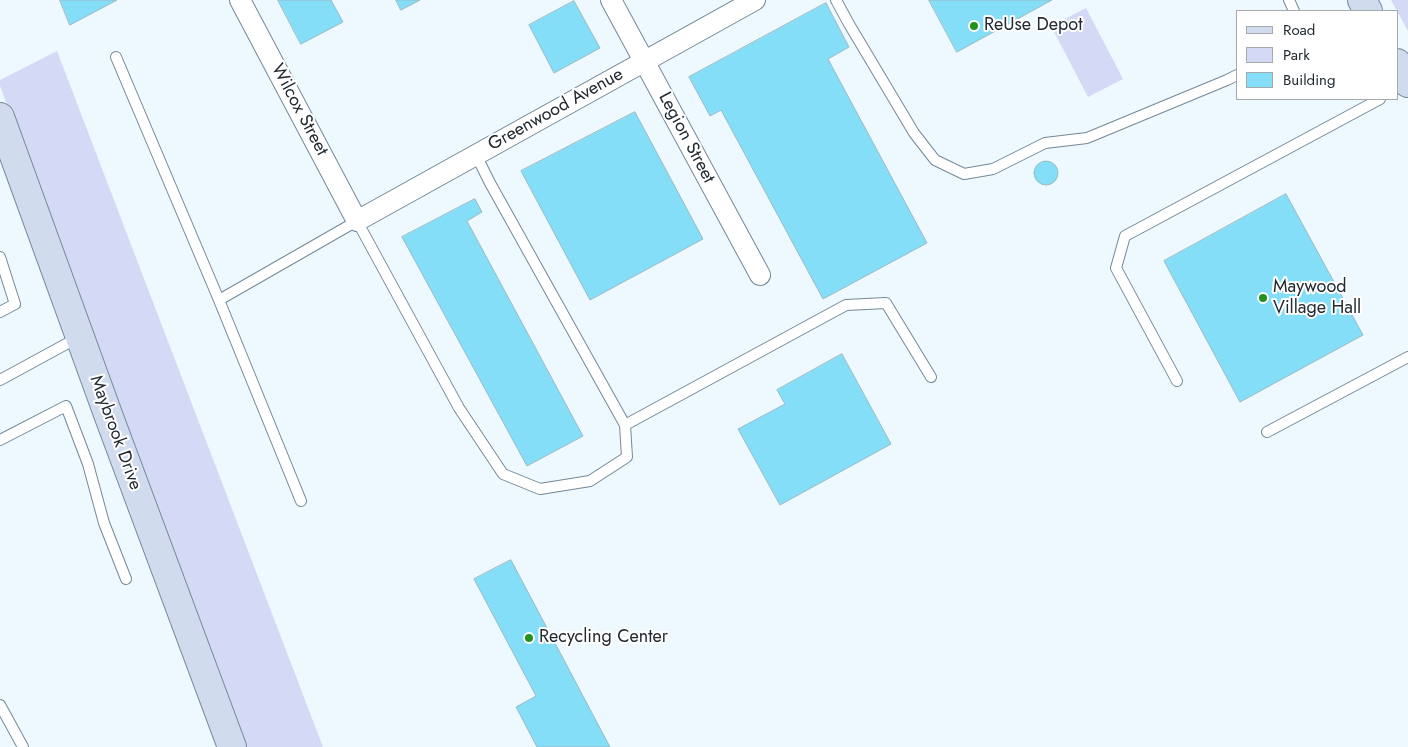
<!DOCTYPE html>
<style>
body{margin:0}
#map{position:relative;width:1408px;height:747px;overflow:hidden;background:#eef8ff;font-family:Jost,sans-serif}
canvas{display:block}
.legend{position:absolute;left:1236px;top:10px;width:162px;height:90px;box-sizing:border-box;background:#fff;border:1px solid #a6aaac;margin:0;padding:6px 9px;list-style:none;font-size:15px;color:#212a30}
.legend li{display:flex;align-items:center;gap:10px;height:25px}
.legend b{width:25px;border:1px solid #a6aaac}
</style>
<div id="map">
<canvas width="1408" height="747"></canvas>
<ul class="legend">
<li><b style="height:6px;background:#d0dced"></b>Road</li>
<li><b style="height:14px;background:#d4daf5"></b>Park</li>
<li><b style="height:14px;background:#84def8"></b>Building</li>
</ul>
</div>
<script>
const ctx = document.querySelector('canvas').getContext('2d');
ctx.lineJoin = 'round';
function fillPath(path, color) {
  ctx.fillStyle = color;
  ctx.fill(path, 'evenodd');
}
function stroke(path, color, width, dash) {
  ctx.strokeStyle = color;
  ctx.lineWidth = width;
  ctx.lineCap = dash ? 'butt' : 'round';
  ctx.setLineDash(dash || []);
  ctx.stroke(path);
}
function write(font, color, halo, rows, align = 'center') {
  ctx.font = font + ' Jost,sans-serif';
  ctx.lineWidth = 4;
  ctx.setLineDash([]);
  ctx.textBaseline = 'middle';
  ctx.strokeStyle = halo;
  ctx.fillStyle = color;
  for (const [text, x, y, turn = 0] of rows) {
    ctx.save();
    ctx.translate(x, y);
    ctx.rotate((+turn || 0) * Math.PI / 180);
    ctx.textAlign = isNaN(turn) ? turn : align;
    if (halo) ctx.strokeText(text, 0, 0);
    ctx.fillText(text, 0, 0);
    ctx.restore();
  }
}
const green = new Path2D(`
 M1391 0H1408V31Z
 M1086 8 1123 79 1088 97 1051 26Z
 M57 51 323 747H247L0 86V80Z`);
const building = new Path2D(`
 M60 0H117L70 25Z
 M278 0H331L343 22 301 44Z
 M396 0H420L401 10Z
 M929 0H1052L957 52Z
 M574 1 600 48 554 73 529 25Z
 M826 3 849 47 828 59 927 243 823 299 721 110 710 116 689 77Z
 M635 112 703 239 590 300 521 171Z
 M1034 173a12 12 0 1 1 24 0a12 12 0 1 1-24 0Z
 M1286 194 1363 335 1240 402 1164 261Z
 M475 199 482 212 467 221 583 436 527 466 402 237Z
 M842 354 891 444 780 505 738 429 785 404 777 390Z
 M511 560 610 747H537L516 707 536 696 474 579Z`);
const lane = new Path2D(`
 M836 0 849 24 914 133 935 160 964 174 993 169 1045 143 1087 138 1227 80 1237 75
 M1289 0 1294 11
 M116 57 219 300 357 221 459 408 503 474 540 489 590 481 627 457 625 425 490 183 476 155
 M0 257 15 304 0 312
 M219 300 301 501
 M0 380 79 337
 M1177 381 1116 268 1125 236 1380 99
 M625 425 846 305 886 303 931 377
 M1267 432 1408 357
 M0 440 66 406 88 464 104 523 126 579
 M0 705 23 747`);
const street = new Path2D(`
 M240 0 357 221 755 0
 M611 0 760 275`);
const secondary = new Path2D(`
 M1362 0 1368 11
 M1397 63 1408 83
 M0 117 109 417 232 747`);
const markers = [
 [974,26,5,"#23921c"],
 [1263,298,5,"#23921c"],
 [529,638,5,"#23921c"]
];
const poiNames = [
 ["ReUse Depot",984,26],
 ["Maywood",1273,288],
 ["Village Hall",1273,309],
 ["Recycling Center",539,638]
];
const streetNames = [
 ["Wilcox Street",299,110,62],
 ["Greenwood Avenue",556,110,-29],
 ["Legion Street",686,138,62],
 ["Maybrook Drive",115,433,70]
];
fillPath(green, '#d4daf5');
fillPath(building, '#84def8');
stroke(building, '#9cbac3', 1);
stroke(lane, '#738998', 12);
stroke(street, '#738998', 22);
stroke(secondary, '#738998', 30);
stroke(lane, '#fff', 10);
stroke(street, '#fff', 20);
stroke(secondary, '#d0dced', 28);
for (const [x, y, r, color] of markers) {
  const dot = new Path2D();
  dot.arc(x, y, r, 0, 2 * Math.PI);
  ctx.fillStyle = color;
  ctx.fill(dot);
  stroke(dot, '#fff', 2);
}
write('18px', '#212a30', '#fff', poiNames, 'left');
write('18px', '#212a30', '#fff', streetNames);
</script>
